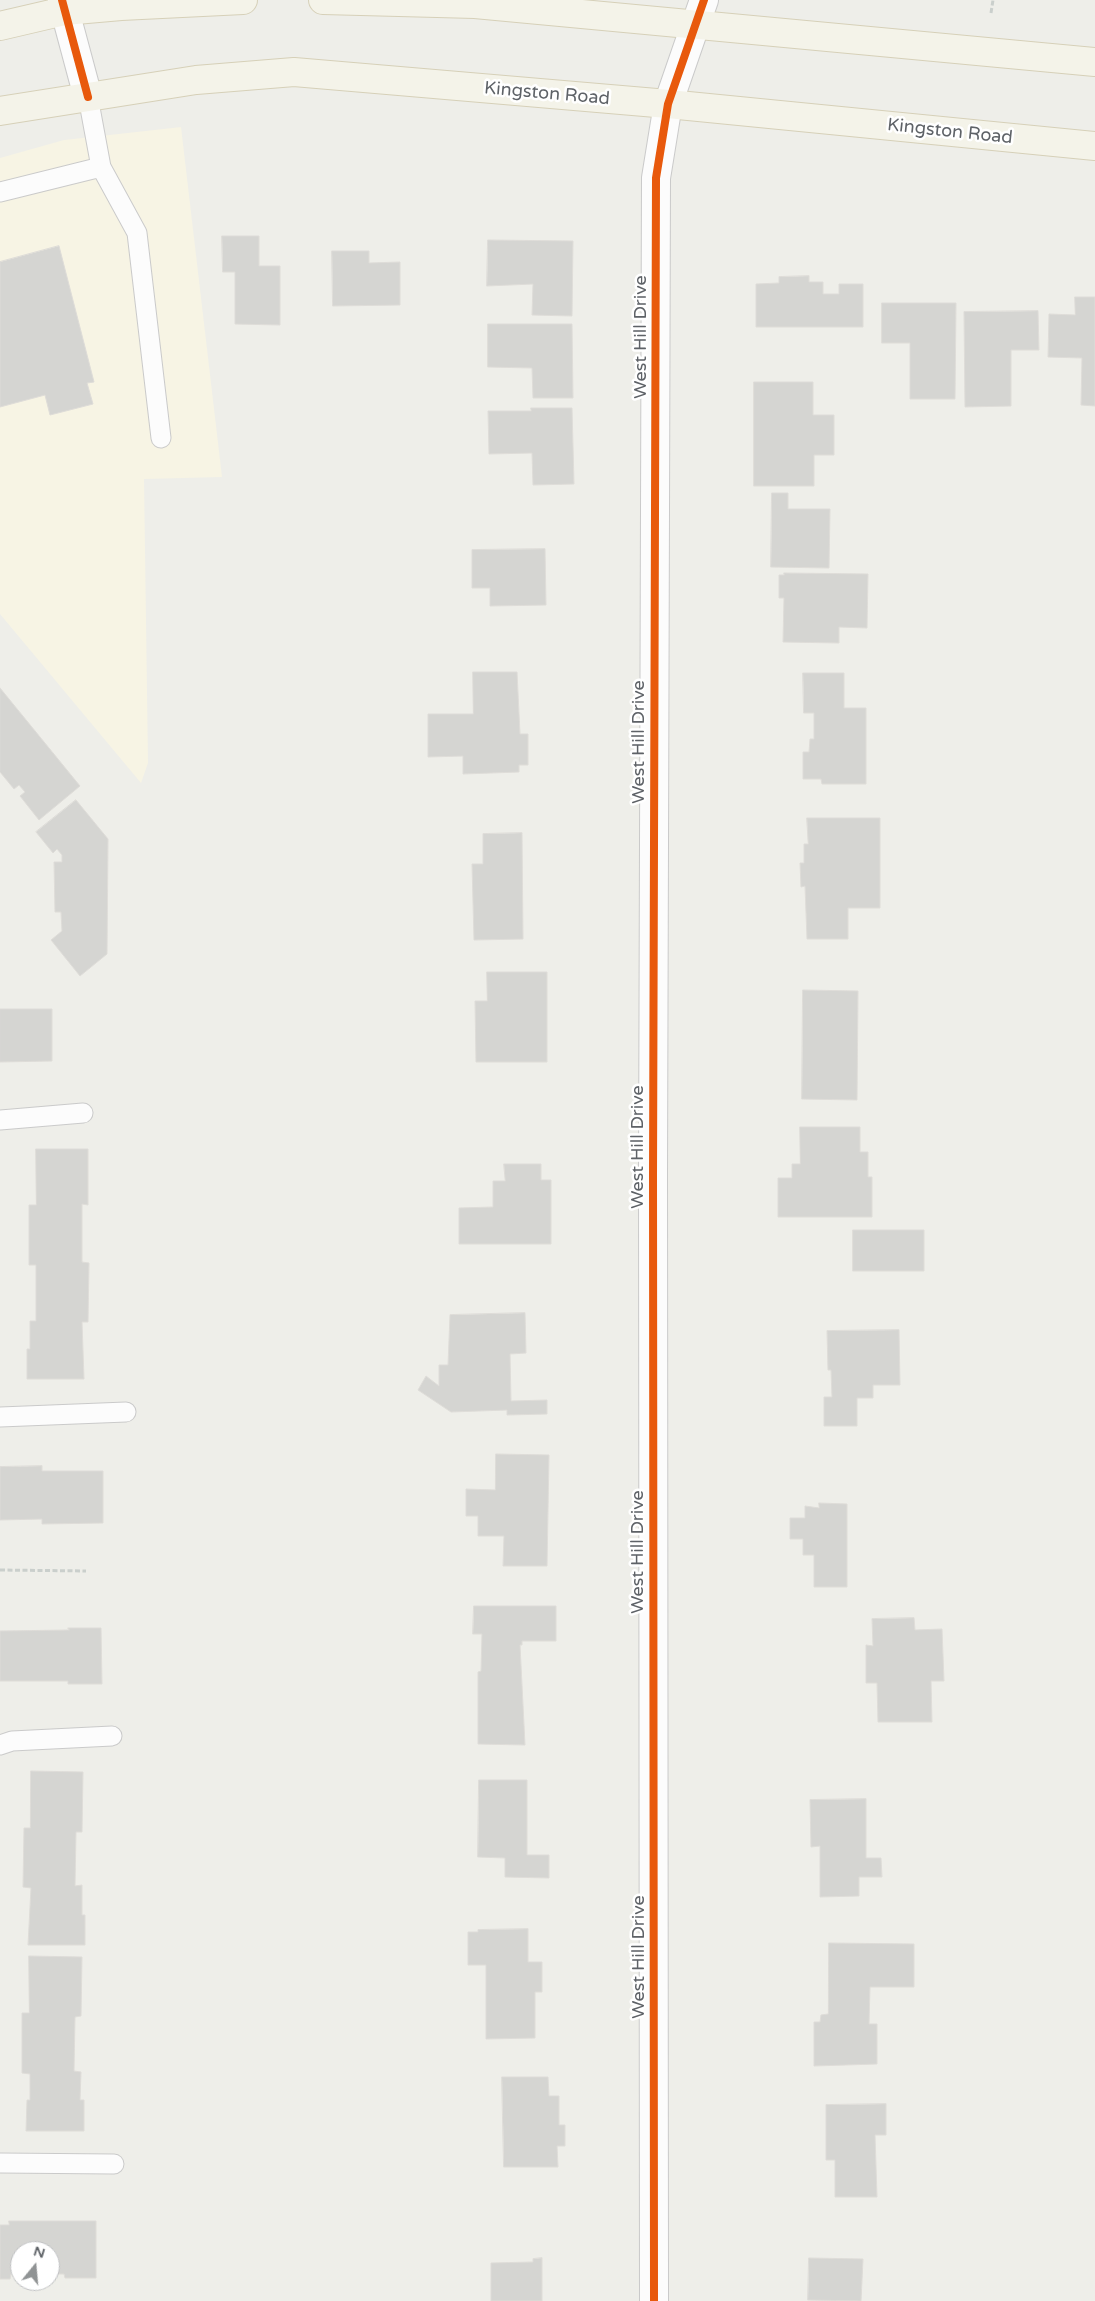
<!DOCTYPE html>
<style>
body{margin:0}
#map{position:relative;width:1095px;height:2301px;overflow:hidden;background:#eeeee9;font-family:"Varela Round",sans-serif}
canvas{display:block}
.north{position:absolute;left:10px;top:2241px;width:50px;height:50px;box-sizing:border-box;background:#fff;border:1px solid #bfc0c2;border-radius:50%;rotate:17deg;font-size:14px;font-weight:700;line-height:20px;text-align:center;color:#5e6267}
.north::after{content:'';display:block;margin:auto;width:18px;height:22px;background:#909394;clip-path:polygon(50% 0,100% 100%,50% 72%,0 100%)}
</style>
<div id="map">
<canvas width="1095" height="2301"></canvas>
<div class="north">N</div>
</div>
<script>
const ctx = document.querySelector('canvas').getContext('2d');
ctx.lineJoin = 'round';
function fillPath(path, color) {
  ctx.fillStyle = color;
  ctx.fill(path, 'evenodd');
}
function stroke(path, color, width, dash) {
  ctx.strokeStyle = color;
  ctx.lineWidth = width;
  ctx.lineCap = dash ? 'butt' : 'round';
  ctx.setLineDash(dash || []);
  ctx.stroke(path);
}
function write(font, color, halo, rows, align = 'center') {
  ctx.font = font + ' "Varela Round",sans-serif';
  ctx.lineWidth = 5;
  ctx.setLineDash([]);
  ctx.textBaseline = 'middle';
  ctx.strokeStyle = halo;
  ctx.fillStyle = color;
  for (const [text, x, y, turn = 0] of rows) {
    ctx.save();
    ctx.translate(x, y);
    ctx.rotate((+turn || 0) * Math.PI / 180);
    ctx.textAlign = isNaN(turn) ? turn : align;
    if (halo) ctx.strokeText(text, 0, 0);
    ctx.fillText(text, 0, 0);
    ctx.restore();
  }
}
const commercial = new Path2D(`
 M181 127 222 477 144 479 148 763 141 783 0 614V158L64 140Z`);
const building = new Path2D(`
 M222 236H259V266H280V325L235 324V272H223Z
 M488 240 573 241 572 316 532 315 533 284 487 286Z
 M59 246 94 382 87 383 93 404 50 415 45 395 0 407V262Z
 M332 251H369V263L400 262V305L333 306Z
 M809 276V282H823V294H839V284H863V327H756V284L779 283V277Z
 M1075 297H1095V406L1081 405 1082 358 1048 357 1049 314 1075 315Z
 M882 303H956L955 399H910V343H882Z
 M1038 311 1039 350H1011V406L965 407 964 312Z
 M488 324H572L573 398H533L532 368 488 367Z
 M754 382H813V415H834V455H814V486H754Z
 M531 408H572L574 484 533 485 532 453 489 454 488 411H531Z
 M772 493H788V509H830L829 568 771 567Z
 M545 549 546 605 490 606V588H472V550Z
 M784 573 868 574 867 628 839 627V643L783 642 784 598H779V575H784Z
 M473 672H517L520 734H528V765H519V772L463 774V756L428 757V714H473Z
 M803 673H844V708H866V784H822L821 779H803V752H809L810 739H814V713H804Z
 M0 688 80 786 39 820 20 796 25 792 19 785 14 789 0 772Z
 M76 800 108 839 107 954 80 976 51 940 62 931 61 912H55L54 862H62V855L57 849 53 853 36 832Z
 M807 818H880V908H848V939H807L805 886 801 887 800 863H804V844H808Z
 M522 833 523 939 474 940 472 864H483V834Z
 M487 972H547V1062H476L475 1001H487Z
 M803 990 858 991 857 1100 802 1099Z
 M0 1009H52V1061L0 1062Z
 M800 1127H860V1152H868V1177H872V1217H778V1178H792V1164H800Z
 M36 1149H88V1205L82 1204V1262L89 1263 88 1322H82L84 1379H27V1349H30V1321H36V1265H29V1205H36Z
 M504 1164H541V1180H551V1244H459V1208L493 1207V1181H505Z
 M853 1230H924V1271H853Z
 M525 1313 526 1353 510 1354 511 1401 547 1400V1414L507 1415V1410L451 1412 418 1390 426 1376 439 1386V1365H448L450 1315Z
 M899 1330 900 1385H873V1398H857V1426H824V1397H832L831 1370H828L827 1331Z
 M496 1454 549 1455 547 1566H503L504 1536H478V1516H466V1489L495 1490Z
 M42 1466V1471H103V1523L42 1524V1519L0 1520V1467Z
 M819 1503 847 1504V1587H814V1555H803V1539H790V1518H805V1506L819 1508Z
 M474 1606H556V1641H522V1645H520L525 1745 478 1744V1672L481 1671 482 1634H473Z
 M914 1618 915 1630 942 1629 944 1681H931L932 1722H878L877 1683H866V1645L873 1646 872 1619Z
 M68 1628H101L102 1684H68V1681H0V1631L69 1630Z
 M31 1771 83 1772 82 1832H76L75 1886 82 1885V1915H85V1945H28L31 1888 23 1887 24 1828H30Z
 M479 1780H527V1855H549V1878L505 1877V1858L478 1857Z
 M866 1799V1858H881L882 1877H859V1896L820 1897V1846L811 1847 810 1800Z
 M528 1929V1962H542V1992H535V2038L486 2039V1965H468V1932H478V1930Z
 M829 1943 914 1944V1987H870L869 2024H877V2064L814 2066V2022H820L821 2015 828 2014Z
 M29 1956 82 1957 81 2016 75 2017 74 2071 81 2072 80 2100H84V2131H26L27 2100H30V2074L22 2073V2013H29Z
 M502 2077H548L549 2096H559V2125H565V2146H557L558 2167H504Z
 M886 2104V2135H875L877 2197H835V2160H826V2105Z
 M9 2221H96V2278H65L64 2274H50V2251H20V2274H11L10 2279H0V2225H9Z
 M542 2258V2301H491V2263L533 2262V2259Z
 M809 2258 863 2259 861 2301 808 2300Z`);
const path = new Path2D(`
 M991 13 993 0
 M0 1570 86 1571`);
const service = new Path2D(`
 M88 97 101 167 137 233 161 438
 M0 192 101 167
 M0 1120 83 1113
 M0 1417 126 1412
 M0 1745 12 1741 112 1736
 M0 2163 114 2164`);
const minor = new Path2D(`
 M654 2301 653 1172 656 178 668 104 704 0`);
const tertiary = new Path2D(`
 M62 0 88 97`);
const primary = new Path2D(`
 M323 0 475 4 1095 62
 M0 26 64 11 121 6 243 0
 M0 111 196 80 294 72 668 104 1095 146`);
const cycleway = new Path2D(`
 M62 0 88 97
 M654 2301 653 1172 656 178 668 104 704 0`);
const streetNames = [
 ["Kingston Road",547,94,5],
 ["Kingston Road",950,132,6],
 ["West Hill Drive",641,337,-90],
 ["West Hill Drive",639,742,-90],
 ["West Hill Drive",638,1147,-90],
 ["West Hill Drive",638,1552,-90],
 ["West Hill Drive",639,1957,-90]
];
fillPath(commercial, '#f7f4e4');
fillPath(building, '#d5d5d2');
stroke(building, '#dedcd8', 1);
stroke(service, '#cacaca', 21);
stroke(minor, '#cacaca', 30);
stroke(tertiary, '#cacaca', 30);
stroke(primary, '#d6d0b8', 30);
stroke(path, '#cacfcc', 3, [5, 2.5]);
stroke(service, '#fcfcfc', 19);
stroke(minor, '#fcfcfc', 28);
stroke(tertiary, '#fcfcfc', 28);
stroke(primary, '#f4f3e9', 28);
stroke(cycleway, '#e8590c', 8);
write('18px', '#5e6267', '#fff', streetNames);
</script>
